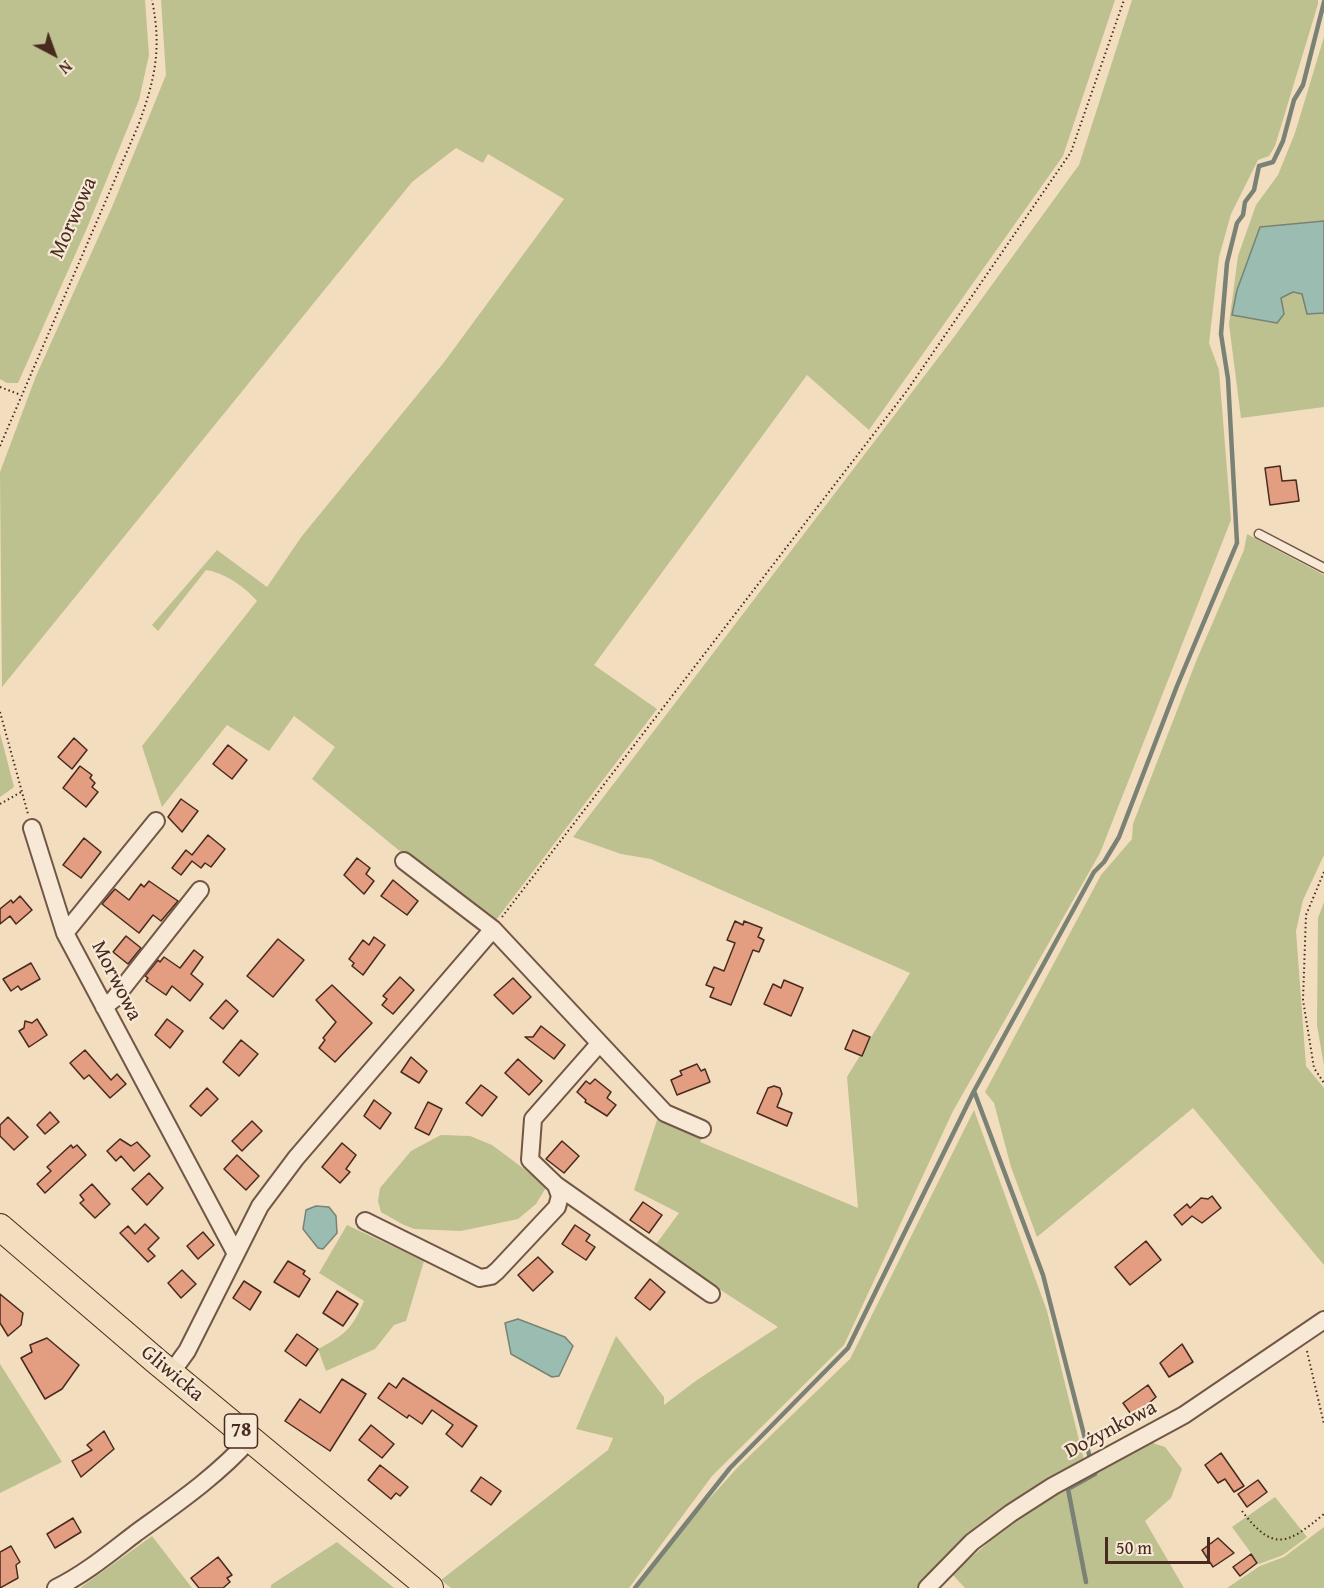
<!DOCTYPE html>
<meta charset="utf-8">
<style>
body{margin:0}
#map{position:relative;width:1324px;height:1588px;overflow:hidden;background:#f2ddbe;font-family:"Gentium Book Plus",serif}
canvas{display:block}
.north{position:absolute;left:24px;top:24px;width:60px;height:60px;-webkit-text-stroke:4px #f7e9d5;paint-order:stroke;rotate:139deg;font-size:16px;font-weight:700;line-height:24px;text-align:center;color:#482a1f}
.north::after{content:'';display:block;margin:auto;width:21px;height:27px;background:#482a1f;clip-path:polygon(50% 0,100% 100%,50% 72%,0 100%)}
.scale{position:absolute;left:1105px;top:1537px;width:105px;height:27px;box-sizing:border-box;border:3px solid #482a1f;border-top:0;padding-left:8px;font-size:18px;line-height:21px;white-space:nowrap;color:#482a1f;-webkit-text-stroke:4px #f7e9d5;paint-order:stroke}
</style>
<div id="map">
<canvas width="1324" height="1588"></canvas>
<div class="north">N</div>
<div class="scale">50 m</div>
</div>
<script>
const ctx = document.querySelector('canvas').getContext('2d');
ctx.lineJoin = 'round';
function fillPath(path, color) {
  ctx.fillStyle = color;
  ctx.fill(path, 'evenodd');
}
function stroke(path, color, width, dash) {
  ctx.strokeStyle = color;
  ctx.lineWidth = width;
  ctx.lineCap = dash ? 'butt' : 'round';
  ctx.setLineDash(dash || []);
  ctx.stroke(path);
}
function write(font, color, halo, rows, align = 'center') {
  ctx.font = font + ' "Gentium Book Plus",serif';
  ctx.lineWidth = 4.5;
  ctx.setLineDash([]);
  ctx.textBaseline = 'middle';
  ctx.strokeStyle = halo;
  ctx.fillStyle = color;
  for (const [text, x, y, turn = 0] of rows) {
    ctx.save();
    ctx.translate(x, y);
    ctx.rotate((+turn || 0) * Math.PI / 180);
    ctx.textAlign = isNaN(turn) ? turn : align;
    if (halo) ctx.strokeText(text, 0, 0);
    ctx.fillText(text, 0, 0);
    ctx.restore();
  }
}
const green = new Path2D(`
 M0 0H145L149 55 139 100 87 228 18 383H7L0 379Z
 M161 0H1115L1063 156 869 430 807 375 594 665 657 709 496 920 401 852 312 779 335 747 294 716 269 751 227 725 162 807 142 746 257 601C244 586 225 573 206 570L158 631 152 625 217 550 267 587 302 536 445 361 564 199 488 154 483 163 456 148 412 182 2 687 0 472 36 376 112 207 166 75Z
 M1132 0H1318V4L1275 146 1269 156 1258 160 1231 214 1219 257 1209 343 1219 370 1231 520 1100 853 953 1111 844 1345 712 1476 629 1588H451L441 1580 608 1450 613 1438 576 1429 616 1336 664 1397V1405L697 1380 778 1327 654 1247 679 1213 634 1190 659 1114 703 1136 700 1142 858 1208 847 1077 910 973 651 859 621 854 573 837 954 337 1079 165Z
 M1324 37V407L1241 418 1229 324 1238 256 1256 205 1278 175 1295 133Z
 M1247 534 1324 575V855L1303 900 1296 931 1306 1066 1324 1088V1265L1193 1108 1037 1237 1011 1167 994 1103 985 1092 1101 875 1132 839 1133 824 1197 659 1244 550Z
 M0 733 14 787 0 797Z
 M1324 902V1066L1317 1025 1318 918Z
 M974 1110 1047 1311 1084 1460 921 1588H637L692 1518 738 1467 850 1359Z
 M441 1135 470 1136 492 1145 547 1186 536 1204 518 1219 461 1231 414 1229 402 1224 381 1212 378 1201 380 1188 411 1151Z
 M347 1225 424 1261 406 1321 394 1325 375 1349 326 1371 318 1349C345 1335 352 1329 364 1301L319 1273Z
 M0 1364 62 1462 0 1493Z
 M1147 1441 1165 1447 1182 1469 1171 1498 1145 1521 1184 1588H965L952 1574 1013 1521Z
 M1275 1497 1307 1537 1283 1555 1259 1564 1232 1527Z
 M1324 1527V1588H1227L1260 1566 1284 1557Z
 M152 1536 192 1588H80Z
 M337 1542 394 1588H271V1585Z`);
const water = new Path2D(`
 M1324 221V313L1307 314 1302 294 1293 292 1281 298 1284 314 1277 323 1232 315 1237 290 1260 227Z
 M316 1206 329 1207 336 1216 337 1233 323 1249 318 1248 303 1229 306 1210Z
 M518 1319 565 1337 573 1346 559 1376 552 1377 511 1354 505 1323Z`);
const stream = new Path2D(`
 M974 1091 1043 1275 1091 1462
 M1086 1582 1068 1489 1095 1474 1093 1470
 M635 1588 730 1468 848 1348 974 1091 1094 872 1104 862 1119 837 1177 686 1237 543 1228 379 1221 334 1227 263 1237 223 1243 215 1245 202 1254 190 1259 166 1273 162 1283 141 1294 100 1303 85 1324 2`);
const building = new Path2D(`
 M1280 466 1282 481 1296 480 1299 501 1270 505 1265 468Z
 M74 738 87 750 72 769 58 757Z
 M228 745 247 760 232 779 213 764Z
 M80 766 92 775 90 778 95 783 92 787 98 792 86 807 63 788Z
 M181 799 198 811 182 832 168 817Z
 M208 835 225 849 211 867 205 863 201 868 192 861 181 875 172 868 186 850 192 855Z
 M84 838 101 852 81 878 63 865Z
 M357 858 370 868 366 874 374 881 364 894 344 875Z
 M393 880 418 901 407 915 381 896Z
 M149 881 178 901 161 921 153 915 139 933 102 904 115 889 129 900 141 884 144 887Z
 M20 896 32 910 16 924 10 916 0 924V909L11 900 13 903Z
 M735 921 743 925 744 921 762 928 758 937 764 940 759 952 753 950 731 1005 710 997 714 988 706 985 714 967 724 971 735 943 727 940Z
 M126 936 141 948 128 964 113 952Z
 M374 937 385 945 363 975 352 966 354 963 349 959 363 940 369 945Z
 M278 939 304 960 273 997 247 976Z
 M194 950 203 957 191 974 203 984 190 1001 172 986 166 995 146 981 148 978 145 976 158 960 160 962 164 957 180 968Z
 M31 963 40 979 21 990 18 986 11 991 3 979Z
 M400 977 414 990 393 1014 382 1005 387 999 383 996Z
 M513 978 531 997 513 1014 494 995Z
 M784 980 803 988 791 1016 764 1004 773 984 781 988Z
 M332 985 372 1023 335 1062 319 1048 325 1040 323 1038 336 1022 316 1000Z
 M226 1000 238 1011 223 1029 210 1018Z
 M37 1019 47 1035 29 1047 19 1031 24 1028 25 1021 32 1023Z
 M167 1019 183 1031 170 1048 155 1035Z
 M541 1026 565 1045 554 1059 525 1037H533Z
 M853 1030 870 1037 862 1056 845 1049Z
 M241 1040 258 1054 239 1076 223 1062Z
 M85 1050 111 1080 117 1074 126 1084 110 1098 89 1075 84 1079 70 1063Z
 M411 1057 427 1071 419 1083 401 1072Z
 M518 1059 542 1081 529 1095 505 1073Z
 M697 1064 701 1071 705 1069 710 1082 677 1095 671 1080 682 1075 680 1071Z
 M595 1079 611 1092 607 1098 616 1105 607 1116 585 1102 586 1100 577 1092 586 1081 590 1084Z
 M481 1085 497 1097 482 1116 466 1103Z
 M774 1086 780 1088 782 1094 777 1107 792 1113 787 1126 757 1113 768 1088Z
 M207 1088 218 1099 201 1116 190 1106Z
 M374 1100 391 1113 380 1129 364 1116Z
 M428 1102 442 1109 429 1135 415 1128Z
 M50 1112 59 1122 45 1134 37 1125Z
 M8 1117 28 1137 14 1150 0 1136V1125Z
 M252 1121 262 1131 242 1151 232 1141Z
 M120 1139 131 1146 137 1142 150 1156 134 1171 121 1156 116 1161 107 1151Z
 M562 1141 579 1156 564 1173 546 1159Z
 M342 1143 356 1155 346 1169 350 1172 340 1183 322 1167Z
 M71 1145 73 1148 77 1145 86 1155 45 1193 37 1184 51 1171 47 1167Z
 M237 1155 259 1176 246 1190 224 1169Z
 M149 1173 163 1188 147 1205 132 1189Z
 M92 1184 110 1204 95 1218 80 1203 84 1200 80 1195Z
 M1212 1196 1221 1208 1202 1223 1192 1216 1182 1225 1174 1215 1187 1204 1190 1208 1201 1198 1208 1199Z
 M643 1202 662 1215 649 1233 630 1220Z
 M145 1224 159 1238 148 1249 155 1256 148 1262 120 1233 128 1226 135 1234Z
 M575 1225 590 1235 586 1241 595 1247 586 1260 562 1244Z
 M203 1232 214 1245 198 1259 187 1246Z
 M1146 1241 1161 1260 1130 1285 1115 1267Z
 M538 1257 553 1272 533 1291 518 1275Z
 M288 1261 305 1271 303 1274 310 1279 299 1297 274 1282Z
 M182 1270 196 1284 181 1298 168 1283Z
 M650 1279 665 1292 650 1310 635 1298Z
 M244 1281 261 1292 250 1310 233 1298Z
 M337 1291 358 1304 343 1326 323 1313Z
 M0 1294 23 1313 21 1325 8 1336 0 1323Z
 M297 1334 318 1349 306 1366 285 1351Z
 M47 1338 79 1365 62 1389 45 1399 21 1358 32 1352 30 1345Z
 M1182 1344 1193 1362 1169 1377 1160 1363Z
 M403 1378 477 1426 462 1447 446 1434 453 1425 432 1410 422 1424 409 1415 407 1418 378 1398 389 1383 396 1388Z
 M342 1379 366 1394 330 1451 285 1421 300 1399 320 1413Z
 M1148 1385 1156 1397 1133 1417 1123 1403Z
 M371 1425 394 1444 382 1458 359 1440Z
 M104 1431 114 1449 81 1477 72 1461 92 1450 87 1445Z
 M1221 1453 1244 1486 1234 1492 1225 1479 1218 1483 1205 1465Z
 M380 1465 408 1487 400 1496 396 1493 391 1499 368 1480Z
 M481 1477 501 1491 491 1505 471 1491Z
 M1258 1480 1267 1492 1247 1507 1238 1494Z
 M73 1518 81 1532 55 1548 47 1534Z
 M1218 1538 1234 1553 1213 1567 1202 1550Z
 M11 1546 20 1562 16 1565 18 1578 0 1588V1552Z
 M1251 1554 1257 1563 1240 1576 1233 1567Z
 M218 1557 232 1575 227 1578 230 1582 223 1588H199L191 1578Z`);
const path = new Path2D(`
 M0 387 21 395
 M0 446 138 126C155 80 162 49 152 0
 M0 712 28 814
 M0 804 21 792
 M1324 872 1306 915 1303 1000 1314 1068 1324 1083
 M502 917 906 392 1071 152 1124 0
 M1307 1351 1324 1424
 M1242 1511C1273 1552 1287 1545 1324 1514`);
const lane = new Path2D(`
 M1259 534 1324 568`);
const street = new Path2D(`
 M32 828 65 933 235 1252
 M404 861 493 929 665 1113 702 1129
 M65 933 156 821
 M104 1007 114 999 200 890
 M599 1044 533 1119 530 1160 556 1185 711 1294
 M365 1221 480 1278 491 1276 497 1271 557 1207 560 1196 556 1185
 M171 1373 187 1351 260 1206 296 1158 493 929
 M56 1588C85 1574 111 1552 136 1533 176 1504 217 1476 250 1439
 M927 1588 972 1542 1011 1513 1053 1486 1184 1415 1324 1320`);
const primary = new Path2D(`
 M0 1227 155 1360 430 1588`);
const shields = [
 [241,1431,33]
];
const shieldNames = [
 ["78",241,1431]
];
const streetNames = [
 ["Morwowa",74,218,-66],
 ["Morwowa",116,981,63],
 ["Gliwicka",172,1374,40],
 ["Dożynkowa",1111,1430,-28]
];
fillPath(green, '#bdc08f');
fillPath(water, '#9bbcb0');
stroke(water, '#7a8276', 1.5);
stroke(stream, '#7a8276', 4.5);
fillPath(building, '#e39d80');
stroke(building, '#482a1f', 1.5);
stroke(lane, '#725747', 11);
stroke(street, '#725747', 20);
stroke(primary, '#482a1f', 28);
stroke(path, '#482a1f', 2, [1.5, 3]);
stroke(lane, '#f7e9d5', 8);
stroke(street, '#f7e9d5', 16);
stroke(primary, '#f2ddbe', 26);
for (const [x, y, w] of shields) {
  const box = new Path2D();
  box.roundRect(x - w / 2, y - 17, w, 34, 4.5);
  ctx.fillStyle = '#f7e9d5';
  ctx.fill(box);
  stroke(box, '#482a1f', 1.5);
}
write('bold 20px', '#482a1f', null, shieldNames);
write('21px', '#482a1f', '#f7e9d5', streetNames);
</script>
